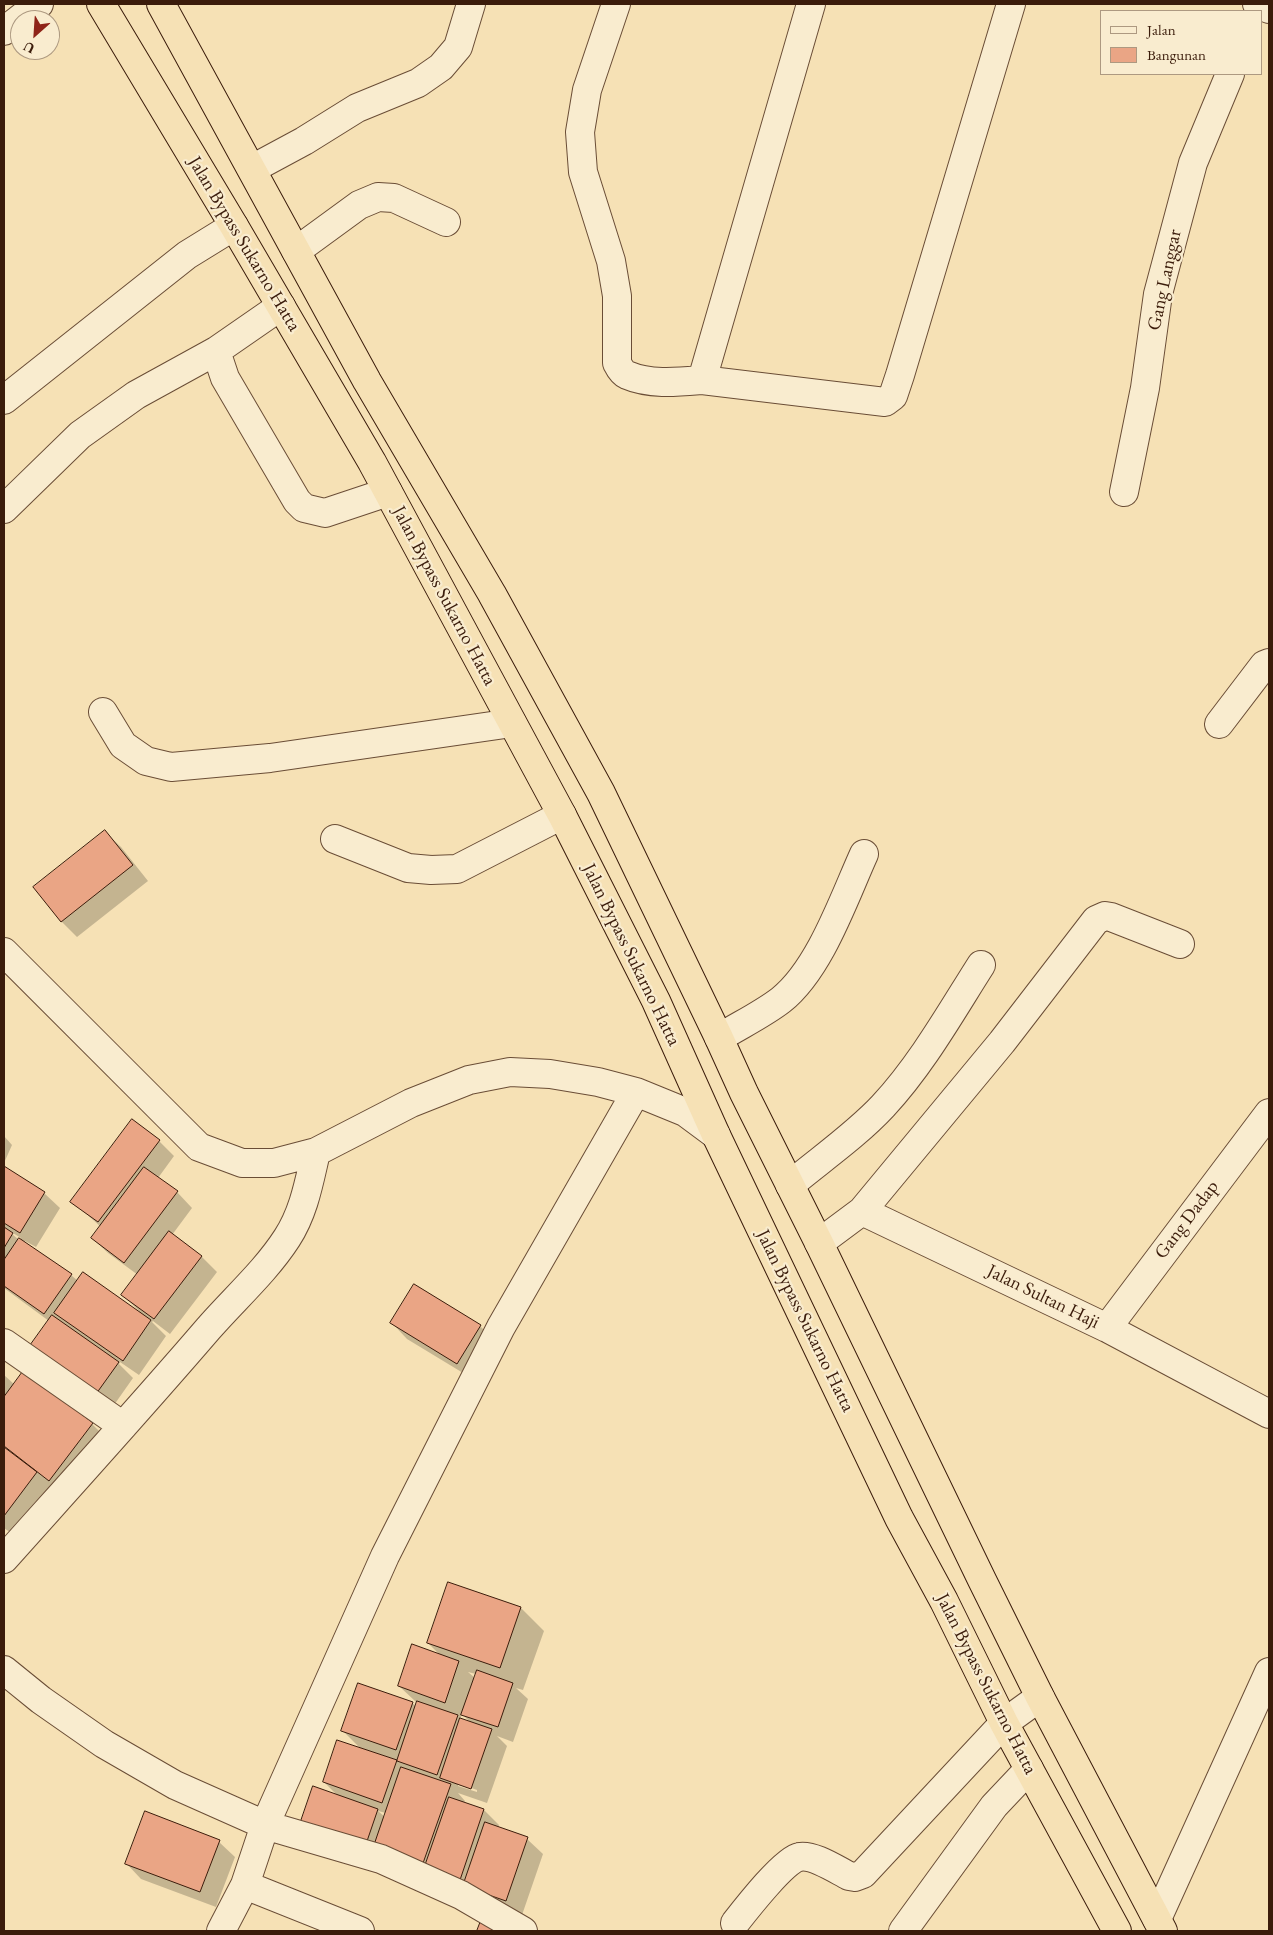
<!DOCTYPE html>
<style>
body{margin:0}
#map{position:relative;width:1273px;height:1935px;overflow:hidden;background:#f6e1b5;font-family:"EB Garamond",serif}
canvas{display:block}
.frame{position:absolute;inset:0;border:5px solid #3b1c0b;pointer-events:none}
.legend{position:absolute;left:1100px;top:10px;width:162px;height:65px;box-sizing:border-box;background:#f9eccf;border:1px solid #ad9981;margin:0;padding:6px 9px;list-style:none;font-size:15px;color:#3b1c0b}
.legend li{display:flex;align-items:center;gap:10px;height:25px}
.legend b{width:25px;border:1px solid #ad9981}
.north{position:absolute;left:10px;top:10px;width:50px;height:50px;box-sizing:border-box;background:#f9eccf;border:1px solid #ad9981;border-radius:50%;rotate:206deg;font-size:14px;font-weight:700;line-height:20px;text-align:center;color:#3b1c0b}
.north::after{content:'';display:block;margin:auto;width:18px;height:22px;background:#8f2418;clip-path:polygon(50% 0,100% 100%,50% 72%,0 100%)}
</style>
<div id="map">
<canvas width="1273" height="1935"></canvas>
<div class="frame"></div>
<ul class="legend">
<li><b style="height:6px;background:#f9eccf"></b>Jalan</li>
<li><b style="height:14px;background:#eaa585"></b>Bangunan</li>
</ul>
<div class="north">U</div>
</div>
<script>
const ctx = document.querySelector('canvas').getContext('2d');
ctx.lineJoin = 'round';
function fillPath(path, color) {
  ctx.fillStyle = color;
  ctx.fill(path, 'evenodd');
}
function stroke(path, color, width, dash) {
  ctx.strokeStyle = color;
  ctx.lineWidth = width;
  ctx.lineCap = dash ? 'butt' : 'round';
  ctx.setLineDash(dash || []);
  ctx.stroke(path);
}
function write(font, color, halo, rows, align = 'center') {
  ctx.font = font + ' "EB Garamond",serif';
  ctx.lineWidth = 4.5;
  ctx.setLineDash([]);
  ctx.textBaseline = 'middle';
  ctx.strokeStyle = halo;
  ctx.fillStyle = color;
  for (const [text, x, y, turn = 0] of rows) {
    ctx.save();
    ctx.translate(x, y);
    ctx.rotate((+turn || 0) * Math.PI / 180);
    ctx.textAlign = isNaN(turn) ? turn : align;
    if (halo) ctx.strokeText(text, 0, 0);
    ctx.fillText(text, 0, 0);
    ctx.restore();
  }
}
const shadow = new Path2D(`
 M105 832 121 847 148 881 77 937 62 922 35 887Z
 M4 1136 12 1145 4 1163Z
 M159 1141 174 1156 158 1178 177 1192 192 1208 172 1235 202 1257 217 1272 170 1334 153 1321 152 1322 166 1336 139 1375 120 1362 119 1364 133 1378 107 1415 49 1321 4 1288V1167L44 1193 60 1208 36 1247 25 1241 24 1243 71 1275 78 1281 139 1312V1311L123 1295 138 1275 108 1253 92 1238 101 1227 72 1201ZM13 1233 21 1238 19 1240 12 1234Z
 M415 1286 480 1326 496 1342 473 1379 407 1339 392 1323Z
 M4 1375 15 1385 92 1424 115 1447 15 1536 4 1528Z
 M521 1608 544 1631 523 1690 516 1688 528 1699 513 1742 497 1736 507 1746 487 1803 458 1793 465 1801 464 1803 484 1810 499 1825 498 1828 527 1839 543 1854 522 1915 389 1864 314 1788 338 1796 324 1782 361 1749 343 1731 412 1703 417 1707 418 1703 415 1701 399 1686 441 1656 428 1643ZM468 1672 476 1674 475 1678ZM462 1714 471 1723 460 1719ZM458 1783 477 1790V1792L458 1786ZM378 1811 386 1813 385 1817Z
 M219 1842 235 1857 216 1907 141 1879 126 1863Z`);
const building = new Path2D(`
 M105 830 133 865 61 922 33 887Z
 M132 1119 160 1140 98 1222 70 1202Z
 M4 1166 45 1192 20 1233 4 1223Z
 M144 1167 178 1191 124 1263 91 1238Z
 M4 1227 13 1233 4 1248Z
 M169 1231 202 1256 154 1319 121 1295Z
 M19 1238 72 1274 44 1314 4 1286V1260Z
 M83 1272 151 1320 123 1361 54 1313Z
 M414 1284 481 1325 457 1364 390 1323Z
 M52 1315 119 1362 91 1401 24 1354Z
 M24 1370 93 1423 49 1481 4 1446V1397Z
 M4 1447 37 1472 4 1516Z
 M448 1582 521 1607 500 1668 427 1643Z
 M412 1644 459 1661 445 1703 398 1686Z
 M477 1670 513 1683 498 1727 461 1715Z
 M358 1683 413 1702 396 1750 341 1731Z
 M417 1701 458 1715 437 1775 397 1761Z
 M460 1718 492 1729 471 1789 440 1778Z
 M337 1740 397 1760 382 1803 323 1782Z
 M401 1767 451 1784 422 1866 373 1849Z
 M313 1786 378 1809 365 1847 300 1824Z
 M449 1797 484 1809 460 1880 424 1869Z
 M145 1811 220 1840 200 1892 125 1864Z
 M485 1822 528 1837 506 1901 463 1886Z
 M482 1918 511 1931H477Z`);
const minor = new Path2D(`
 M616 4 587 90 580 132 583 172 611 261 617 296V363C619 367 622 373 627 375 650 385 678 382 702 380L885 402 893 396 900 375 1011 4
 M1257 4 1269 9
 M4 31 39 4
 M252 169 304 141 357 108 418 83 441 67 458 47 471 4
 M296 251 359 205 378 197 394 198 446 222
 M281 306 216 351 225 378 297 501 304 508 325 513 388 492
 M702 380 811 4
 M4 400 187 255 234 226
 M1124 492 1145 388 1158 294 1193 163 1230 74
 M4 509 80 435 136 395 216 351
 M103 712 123 745 146 761 171 767 270 758 512 723
 M1219 724 1264 665 1269 663
 M335 839 408 868 431 870 457 869 562 815
 M4 952 199 1147 242 1163H274L316 1152 411 1103 469 1080 510 1072 550 1074 598 1082 636 1092 685 1112 716 1135
 M719 1038C740 1025 763 1014 781 1000 820 969 844 898 864 854
 M790 1185C821 1159 856 1135 883 1106 922 1064 951 1012 981 965
 M862 1211 1002 1042 1096 920 1105 916 1111 917 1180 944
 M819 1243 862 1211 1107 1328 1269 1414
 M1107 1328 1269 1113
 M4 1343 123 1426
 M4 1559C72 1483 141 1407 208 1329 234 1299 265 1272 287 1238 304 1212 309 1182 316 1152
 M4 1670 41 1700 104 1744 175 1785 265 1825 381 1859 461 1895 523 1931
 M245 1885 360 1931
 M1157 1919 1269 1672
 M735 1923C746 1909 785 1859 799 1857 813 1854 837 1870 849 1876L855 1877 863 1874 1004 1723 1040 1697
 M221 1931 245 1885 265 1825 385 1556 501 1327 636 1092
 M903 1931 994 1806 1029 1769`);
const highway = new Path2D(`
 M101 4 234 226 372 462 562 815 656 1001 716 1135 899 1518 944 1601 1004 1723 1117 1931
 M161 4 367 381 492 594 601 793 719 1038 744 1093 819 1243 982 1580 1040 1697 1163 1931`);
const streetNames = [
 ["Jalan Bypass Sukarno Hatta",244,244,59],
 ["Gang Langgar",1165,280,-78],
 ["Jalan Bypass Sukarno Hatta",444,596,62],
 ["Jalan Bypass Sukarno Hatta",631,955,64],
 ["Gang Dadap",1187,1220,-53],
 ["Jalan Sultan Haji",1043,1297,26],
 ["Jalan Bypass Sukarno Hatta",805,1321,64],
 ["Jalan Bypass Sukarno Hatta",986,1684,63]
];
fillPath(shadow, '#0003');
fillPath(building, '#eaa585');
stroke(building, '#3b1c0b', 1);
stroke(minor, '#6a4d36', 30);
stroke(highway, '#3b1c0b', 30);
stroke(minor, '#f9eccf', 28);
stroke(highway, '#f6e1b5', 28);
write('19px', '#3b1c0b', '#f9eccf', streetNames);
</script>
